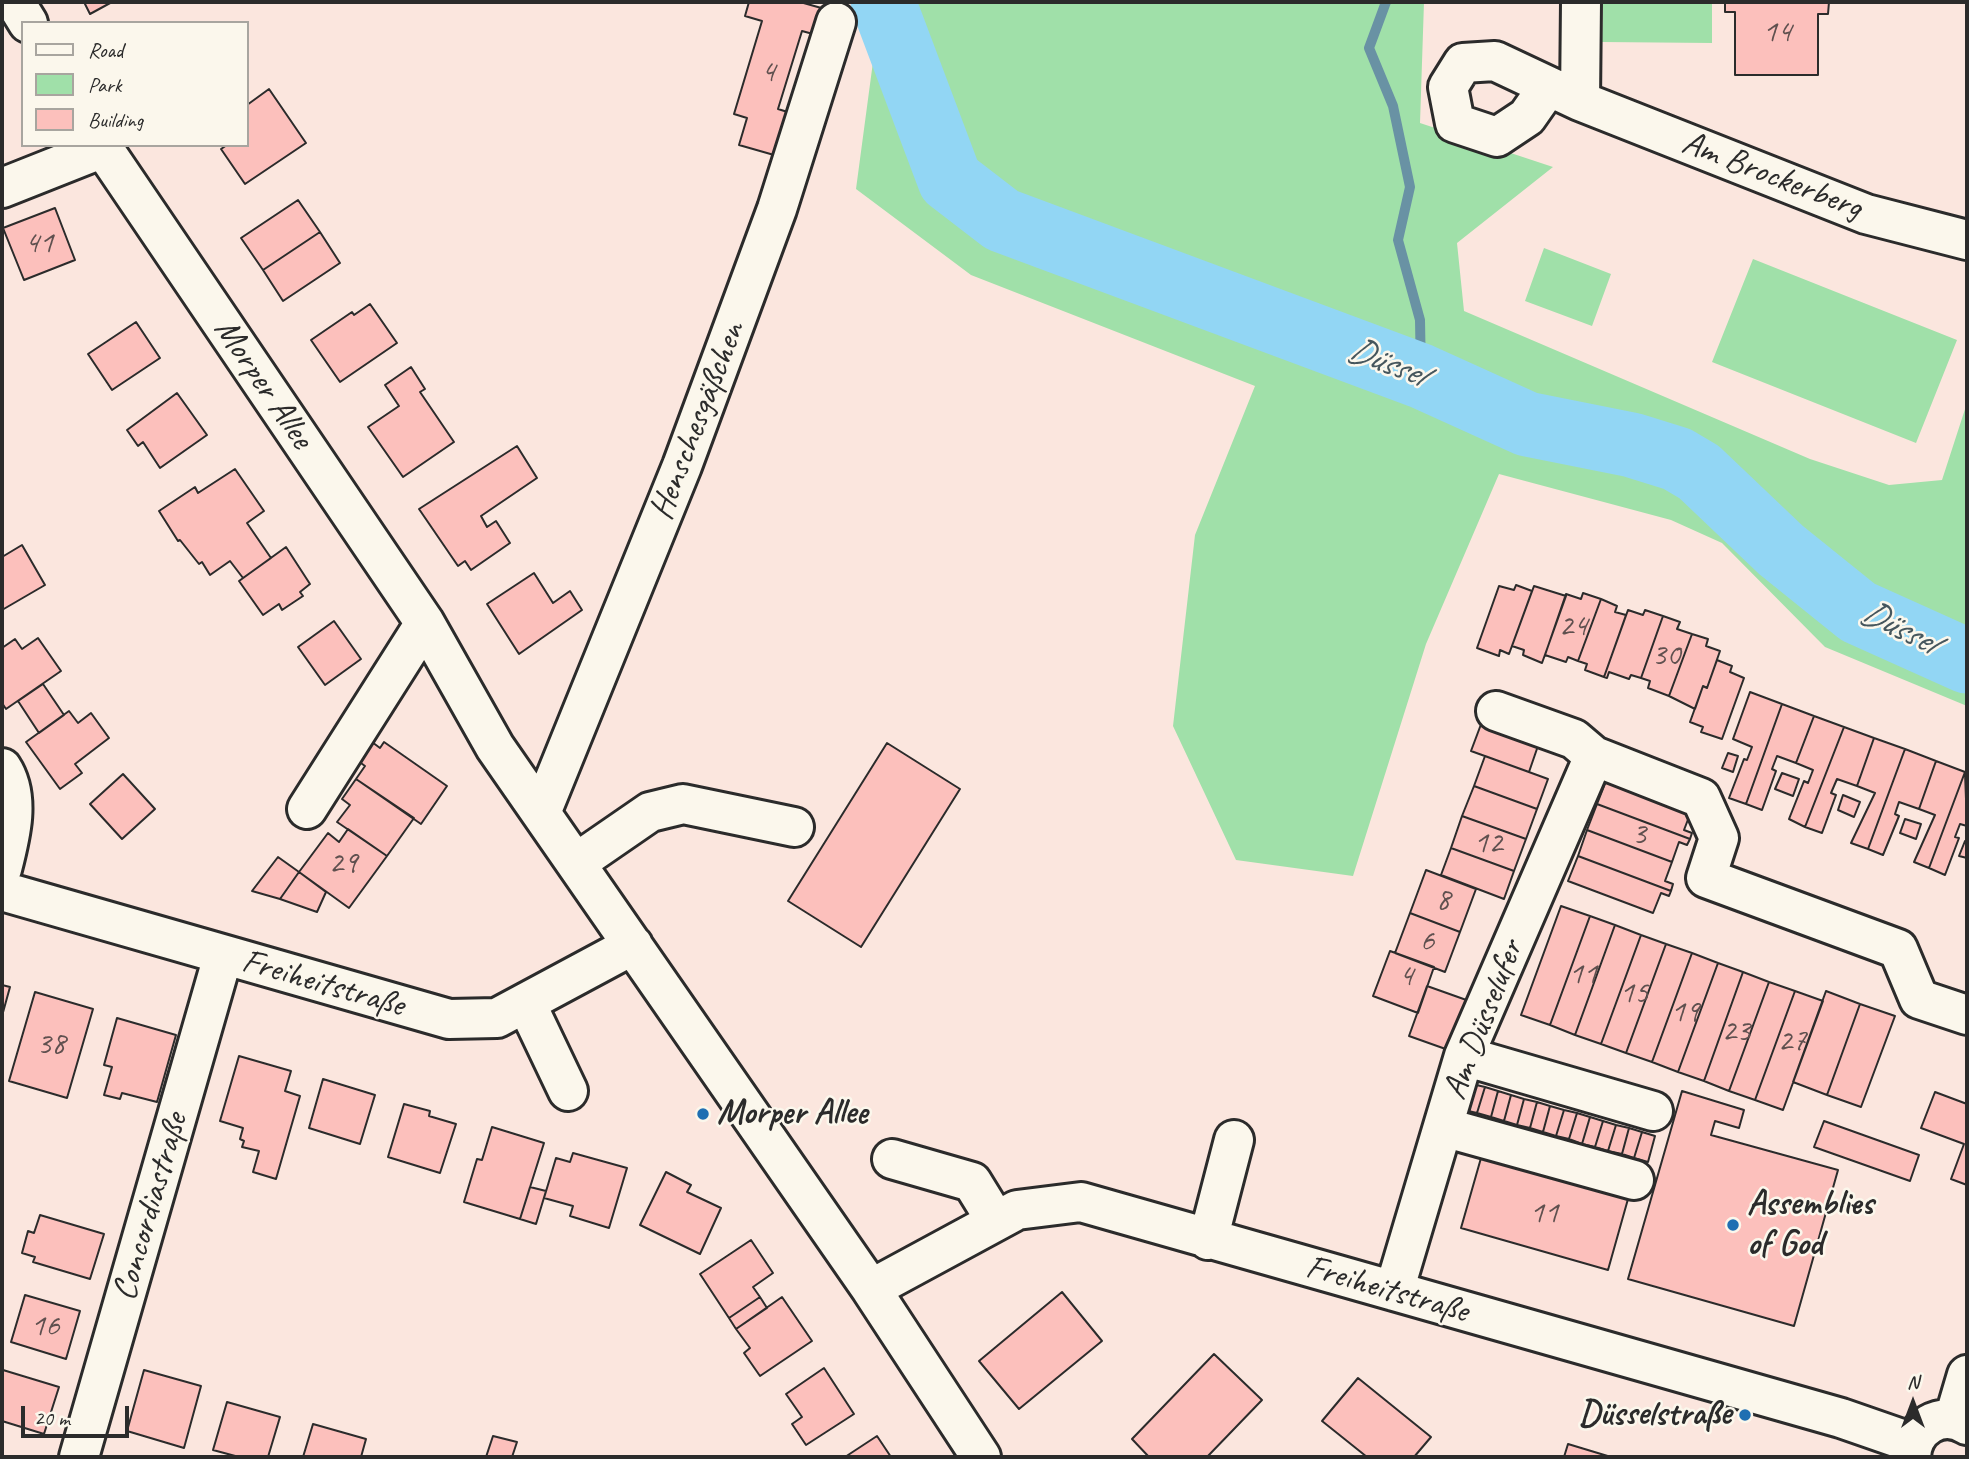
<!DOCTYPE html>
<meta charset="utf-8">
<style>
body{margin:0}
#map{position:relative;width:1969px;height:1459px;overflow:hidden;background:#fbe6de;font-family:Caveat,sans-serif}
canvas{display:block}
.frame{position:absolute;inset:0;border:4px solid #2b2b2b;pointer-events:none}
.legend{position:absolute;left:21px;top:21px;width:228px;height:126px;box-sizing:border-box;background:#fbf7ec;border:2px solid #a8a59f;margin:0;padding:9px 12px;list-style:none;font-size:21px;color:#2b2b2b}
.legend li{display:flex;align-items:center;gap:14px;height:35px}
.legend b{width:35px;border:2px solid #a8a59f}
.north{position:absolute;left:1878px;top:1368px;width:70px;height:70px;-webkit-text-stroke:5px #fbf7ec;paint-order:stroke;rotate:0deg;font-size:19px;font-weight:700;line-height:28px;text-align:center;color:#2b2b2b}
.north::after{content:'';display:block;margin:auto;width:24px;height:32px;background:#2b2b2b;clip-path:polygon(50% 0,100% 100%,50% 72%,0 100%)}
.scale{position:absolute;left:21px;top:1406px;width:108px;height:32px;box-sizing:border-box;border:4px solid #2b2b2b;border-top:0;padding-left:9px;font-size:21px;line-height:24px;white-space:nowrap;color:#2b2b2b;-webkit-text-stroke:5px #fbf7ec;paint-order:stroke}
</style>
<div id="map">
<canvas width="1969" height="1459"></canvas>
<div class="frame"></div>
<ul class="legend">
<li><b style="height:9px;background:#fbf7ec"></b>Road</li>
<li><b style="height:19px;background:#a0e0a9"></b>Park</li>
<li><b style="height:19px;background:#fcc0bc"></b>Building</li>
</ul>
<div class="north">N</div>
<div class="scale">20 m</div>
</div>
<script>
const ctx = document.querySelector('canvas').getContext('2d');
ctx.lineJoin = 'round';
function fillPath(path, color) {
  ctx.fillStyle = color;
  ctx.fill(path, 'evenodd');
}
function stroke(path, color, width, dash) {
  ctx.strokeStyle = color;
  ctx.lineWidth = width;
  ctx.lineCap = dash ? 'butt' : 'round';
  ctx.setLineDash(dash || []);
  ctx.stroke(path);
}
function write(font, color, halo, rows, align = 'center') {
  ctx.font = font + ' Caveat,sans-serif';
  ctx.lineWidth = 5;
  ctx.setLineDash([]);
  ctx.textBaseline = 'middle';
  ctx.strokeStyle = halo;
  ctx.fillStyle = color;
  for (const [text, x, y, turn = 0] of rows) {
    ctx.save();
    ctx.translate(x, y);
    ctx.rotate((+turn || 0) * Math.PI / 180);
    ctx.textAlign = isNaN(turn) ? turn : align;
    if (halo) ctx.strokeText(text, 0, 0);
    ctx.fillText(text, 0, 0);
    ctx.restore();
  }
}
const green = new Path2D(`
 M881 2H1424L1420 123 1553 167 1457 243 1464 311 1810 459 1889 485 1942 480 1967 403V706L1825 647 1722 543 1671 520 1499 474 1426 644 1353 876 1236 860 1173 726 1195 535 1255 386 971 275 856 189Z
 M1603 2H1712V43L1602 42Z
 M1544 248 1611 274 1592 326 1525 301Z
 M1753 259 1957 340 1916 443 1712 362Z`);
const stream = new Path2D(`
 M1386 2 1369 48 1393 106 1410 187 1398 240 1420 320 1421 376`);
const river = new Path2D(`
 M883 2 950 180 1002 220 1421 376 1527 424 1632 445 1677 459 1699 472 1781 550 1858 612 1967 661`);
const building = new Path2D(`
 M84 2H112L90 14Z
 M749 2H800L832 11 824 37 802 31 778 109 794 114 781 157 739 145 747 118 734 114 762 21 745 16Z
 M1725 2H1829L1828 14H1818V75H1735V12H1725Z
 M269 89 306 143 245 184 221 149 227 145H247V105Z
 M298 200 320 232 263 270 241 238Z
 M55 208 75 260 24 280 3 228Z
 M320 232 340 263 283 301 263 270Z
 M370 304 397 343 340 382 311 340 352 312 354 315Z
 M136 322 160 358 112 390 88 354Z
 M411 367 425 389 420 392 454 442 403 477 368 427 399 406 385 385Z
 M177 393 207 435 160 468 143 442 138 446 127 430Z
 M517 446 537 478 481 516 487 527 496 521 510 543 471 570 465 561 458 566 419 509Z
 M235 469 264 511 247 523 271 558 243 578 230 561 210 575 202 562 199 564 180 540 178 541 159 511 195 487 198 493Z
 M22 545 45 585 2 610V557Z
 M286 547 310 584 300 592 303 596 282 610 279 604 263 615 239 581Z
 M534 573 553 603 570 591 582 610 519 654 487 604Z
 M1516 585 1532 591 1509 654 1500 650 1499 656 1477 648 1499 586 1514 590Z
 M1534 586 1566 596 1542 663 1523 655 1524 650 1512 646Z
 M1583 593 1601 599 1578 661 1568 657 1566 662 1545 655 1566 594 1581 599Z
 M1601 599 1617 606 1615 612 1626 615 1604 677 1585 670 1587 664 1578 661Z
 M1628 610 1643 615 1645 610 1663 616 1641 678 1631 675 1629 679 1609 672 1607 678 1604 677Z
 M1663 616 1680 622 1677 629 1692 634 1669 696 1648 688 1650 681 1641 678Z
 M334 621 361 659 325 685 298 647Z
 M1692 634 1708 639 1706 646 1720 651 1707 688 1703 686 1695 709 1669 696Z
 M38 638 61 671 6 709 2 703V648L15 639 22 649Z
 M1717 660 1732 666 1730 672 1744 678 1722 739 1701 732 1703 727 1690 722 1703 686 1707 688Z
 M43 684 64 715 39 733 18 701Z
 M1750 692 1782 704 1746 804 1729 798 1744 759 1747 760 1752 747 1733 739Z
 M1782 704 1814 716 1796 763 1777 756 1772 769 1776 771 1762 810 1746 804Z
 M69 711 78 723 91 713 109 738 75 764 82 773 60 789 26 742Z
 M1814 716 1844 727 1805 827 1789 819 1804 781 1808 783 1813 770 1796 763Z
 M1483 719 1540 740 1529 772 1471 751Z
 M1844 727 1874 738 1857 786 1837 779 1831 793 1836 795 1822 833 1805 827Z
 M1874 738 1905 749 1868 849 1851 843 1875 793 1857 786Z
 M368 739 380 748 384 742 447 786 421 824 356 779 365 766 354 758Z
 M887 743 960 789 861 947 788 901Z
 M1905 749 1936 761 1919 809 1899 802 1895 814 1899 816 1883 855 1868 849Z
 M1728 753 1738 756 1733 772 1722 768Z
 M1485 756 1548 779 1537 809 1474 786Z
 M1936 761 1965 772 1929 868 1914 862 1935 815 1919 809Z
 M1965 772 1967 826 1960 824 1955 837 1959 838 1945 875 1929 868Z
 M1782 773 1799 779 1793 796 1775 789Z
 M123 774 155 809 122 839 90 804Z
 M1608 776 1692 809 1684 830 1692 833 1690 839 1597 804Z
 M356 779 414 818 387 856 337 822 350 805 342 799Z
 M1474 786 1537 809 1526 839 1462 816Z
 M1843 795 1860 802 1854 817 1838 810Z
 M1597 804 1690 839 1687 845 1679 842 1672 862 1587 830Z
 M1462 816 1526 839 1514 871 1451 848Z
 M1905 819 1921 824 1916 839 1900 833Z
 M348 829 387 856 349 908 299 872 328 833 339 842Z
 M1587 830 1672 862 1665 881 1673 884 1671 891 1578 856Z
 M1965 841 1967 842V858L1959 856Z
 M1451 848 1514 871 1504 899 1441 875Z
 M1578 856 1671 891 1669 896 1661 893 1653 913 1568 881Z
 M278 857 299 872 280 899 252 891Z
 M1426 870 1476 889 1460 932 1410 913Z
 M299 872 326 892 317 912 280 899Z
 M1561 906 1590 916 1550 1025 1521 1015Z
 M1410 913 1460 932 1445 972 1395 953Z
 M1590 916 1615 925 1575 1035 1550 1025Z
 M1615 925 1641 935 1601 1044 1575 1035Z
 M1641 935 1666 944 1626 1053 1601 1044Z
 M1666 944 1692 953 1652 1062 1626 1053Z
 M1390 951 1434 967 1418 1013 1373 996Z
 M1692 953 1718 963 1678 1072 1652 1062Z
 M1718 963 1743 972 1704 1081 1678 1072Z
 M1743 972 1769 982 1729 1091 1704 1081Z
 M1769 982 1795 991 1755 1100 1729 1091Z
 M2 985 10 987 2 1016Z
 M1427 986 1472 1002 1454 1052 1409 1036Z
 M1795 991 1823 1001 1783 1110 1755 1100Z
 M1826 991 1860 1004 1827 1095 1793 1082Z
 M35 992 93 1009 67 1098 9 1081Z
 M1860 1004 1895 1016 1861 1107 1827 1095Z
 M117 1018 176 1035 157 1102 122 1093 120 1099 104 1095 112 1067 104 1065Z
 M239 1056 291 1071 285 1091 300 1096 276 1179 253 1172 259 1151 242 1147 244 1141 240 1139 243 1128 220 1121Z
 M323 1079 375 1095 360 1144 309 1128Z
 M1472 1084 1485 1087 1477 1113 1464 1110Z
 M1485 1087 1498 1091 1491 1117 1477 1113Z
 M1498 1091 1511 1095 1504 1121 1491 1117Z
 M1682 1091 1744 1110 1739 1128 1715 1121 1711 1135 1838 1170 1794 1326 1628 1279Z
 M1935 1092 1967 1104V1185L1951 1179 1964 1144 1921 1128Z
 M1511 1095 1524 1099 1517 1125 1504 1121Z
 M1524 1099 1537 1102 1530 1128 1517 1125Z
 M1537 1102 1550 1106 1543 1132 1530 1128Z
 M404 1104 430 1111 429 1116 456 1124 440 1173 388 1157Z
 M1550 1106 1564 1110 1556 1136 1543 1132Z
 M1564 1110 1577 1113 1569 1139 1556 1136Z
 M1577 1113 1590 1117 1582 1144 1569 1139Z
 M1590 1117 1603 1121 1595 1147 1582 1144Z
 M1603 1121 1616 1125 1608 1151 1595 1147Z
 M1824 1121 1919 1155 1910 1181 1814 1147Z
 M1616 1125 1629 1128 1622 1154 1608 1151Z
 M492 1127 544 1143 520 1219 464 1202 477 1159 482 1160Z
 M1629 1128 1642 1132 1634 1158 1622 1154Z
 M1642 1132 1655 1136 1648 1162 1634 1158Z
 M573 1153 627 1168 609 1228 570 1216 573 1206 544 1198 556 1158 570 1162Z
 M1481 1158 1628 1199 1608 1270 1461 1228Z
 M666 1172 691 1185 687 1192 721 1208 700 1254 640 1225Z
 M530 1187 546 1191 536 1224 520 1219Z
 M40 1215 104 1234 90 1279 33 1262 35 1257 22 1253 28 1231 34 1233Z
 M751 1240 773 1273 753 1287 760 1297 729 1318 700 1274Z
 M1062 1292 1102 1341 1019 1409 979 1361Z
 M25 1295 80 1311 66 1359 11 1342Z
 M760 1297 767 1308 736 1329 729 1318Z
 M782 1297 812 1341 760 1376 744 1353 750 1348 736 1329Z
 M1214 1354 1262 1400 1207 1457H1149L1132 1439Z
 M824 1368 854 1414 806 1445 792 1424 802 1417 786 1394Z
 M3 1370 59 1387 44 1434 2 1421Z
 M144 1370 201 1386 184 1448 127 1431Z
 M1358 1378 1431 1437 1414 1457H1367L1322 1421Z
 M227 1402 280 1417 268 1457H239L213 1450Z
 M313 1424 366 1439 361 1457H303Z
 M493 1436 517 1442 512 1457H486Z
 M877 1436 891 1457H845Z
 M1568 1444 1611 1457H1564Z`);
const minor = new Path2D(`
 M15 2 28 23
 M1548 87 1527 117 1497 137 1455 123 1448 87 1463 63 1495 61 1580 101 1866 214 1967 240
 M1580 101 1581 2
 M101 145 425 623 495 747 871 1289 981 1457
 M2 188 103 148
 M1496 711 1574 739 1594 756
 M2 768C21 797 10 838 2 869
 M307 809 425 623
 M541 813 682 466 777 209 836 22
 M576 863 650 812 683 804 794 827
 M2 891 449 1019 497 1018 633 945
 M526 1003 568 1091
 M1464 1056 1653 1111
 M1443 1127 1634 1180
 M892 1159 972 1182 996 1221
 M1208 1240 1234 1140
 M871 1289 1017 1210 1081 1202 1841 1418 1913 1443
 M1394 1291 1464 1056 1594 756 1701 798 1719 838 1706 878 1898 949 1919 999 1967 1015
 M1954 1419 1967 1375
 M79 1457 223 956
 M1911 1457C1912 1428 1941 1409 1967 1425`);
const markers = [
 [703,1114,7,"#1f6fb2"],
 [1733,1225,7,"#1f6fb2"],
 [1745,1415,7,"#1f6fb2"]
];
const numberNames = [
 ["14",1777,33],
 ["4",768,73],
 ["41",39,244],
 ["24",1573,627],
 ["30",1666,656],
 ["3",1639,835],
 ["12",1488,844],
 ["29",343,864],
 ["8",1443,901],
 ["6",1427,942],
 ["11",1583,975],
 ["4",1406,977],
 ["15",1634,994],
 ["19",1685,1013],
 ["23",1736,1032],
 ["27",1792,1042],
 ["38",51,1045],
 ["11",1544,1214],
 ["16",45,1327]
];
const streetNames = [
 ["Am Brockerberg",1772,176,21],
 ["Morper Allee",263,384,56],
 ["Henschesgäßchen",698,421,-69],
 ["Freiheitstraße",323,984,16],
 ["Am Düsselufer",1484,1020,-69],
 ["Concordiastraße",151,1207,-74],
 ["Freiheitstraße",1387,1290,16]
];
const poiNames = [
 ["Morper Allee",717,1114],
 ["Assemblies",1747,1205],
 ["of God",1747,1245],
 ["Düsselstraße",1731,1415,"right"]
];
const waterNames = [
 ["Düssel",1386,363,21],
 ["Düssel",1898,628,26]
];
fillPath(green, '#a0e0a9');
stroke(stream, '#6992a4', 10);
stroke(river, '#92d6f4', 65);
fillPath(building, '#fcc0bc');
stroke(building, '#2b2b2b', 2);
stroke(minor, '#2b2b2b', 44);
stroke(minor, '#fbf7ec', 38);
for (const [x, y, r, color] of markers) {
  const dot = new Path2D();
  dot.arc(x, y, r, 0, 2 * Math.PI);
  ctx.fillStyle = color;
  ctx.fill(dot);
  stroke(dot, '#fbf7ec', 2.5);
}
write('32px', '#5f504f', null, numberNames);
write('35px', '#2b2b2b', '#fbf7ec', streetNames);
write('bold 35px', '#2b2b2b', '#fbf7ec', poiNames, 'left');
write('italic 37px', '#45565d', '#fbf7ec', waterNames);
</script>
